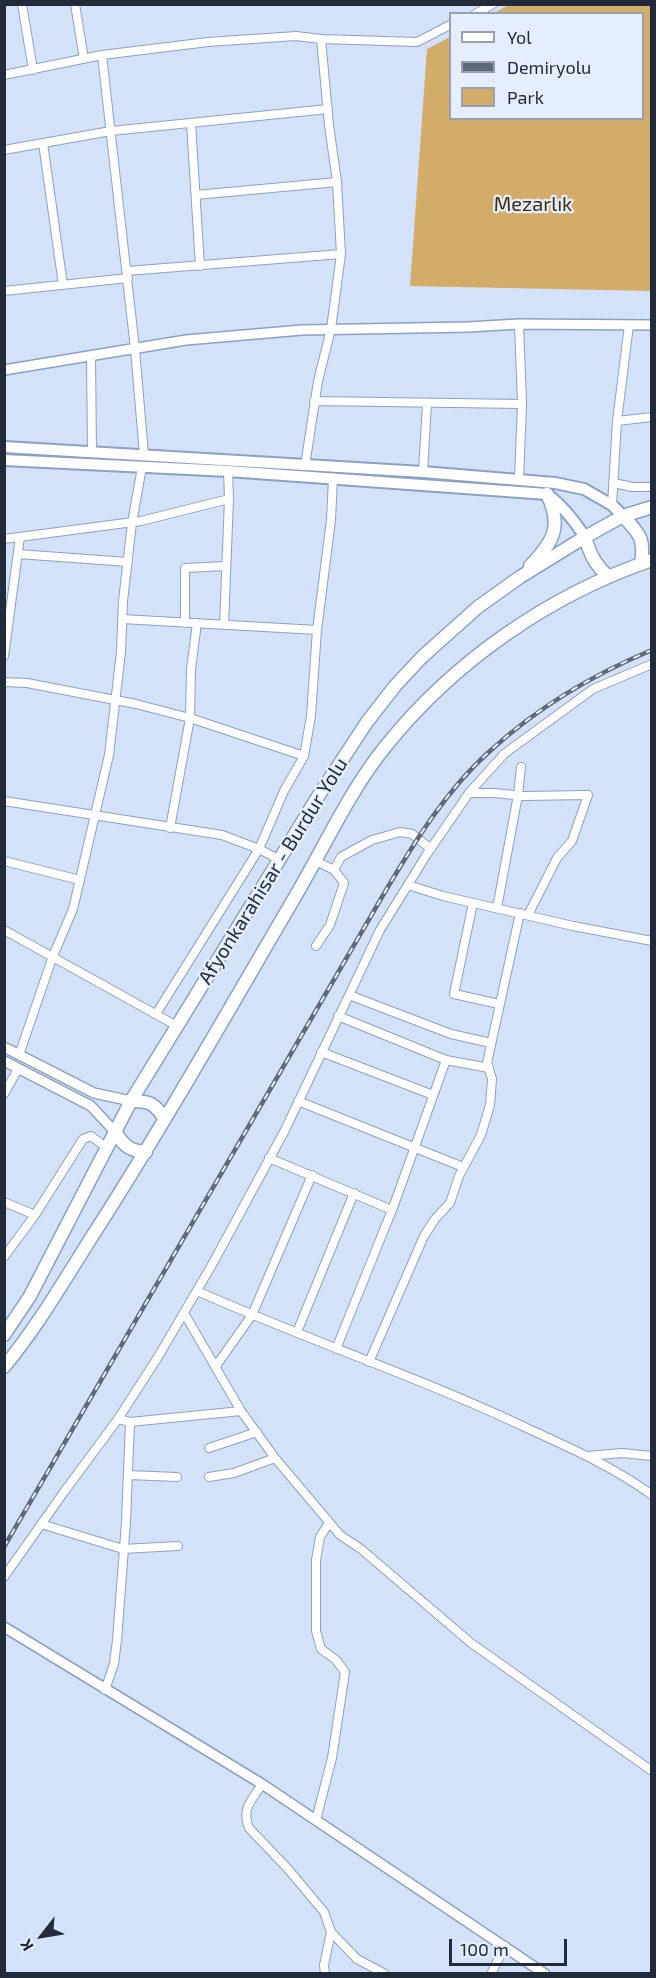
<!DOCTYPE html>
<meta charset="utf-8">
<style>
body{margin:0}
#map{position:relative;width:656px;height:1978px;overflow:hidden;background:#d3e2f9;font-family:"Exo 2",sans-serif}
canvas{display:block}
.frame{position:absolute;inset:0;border:6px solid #222b3a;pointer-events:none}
.legend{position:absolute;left:449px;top:12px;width:195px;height:108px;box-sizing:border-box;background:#e5eefe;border:2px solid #97a0b0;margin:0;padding:8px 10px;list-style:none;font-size:18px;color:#222b3a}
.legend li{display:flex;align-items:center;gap:12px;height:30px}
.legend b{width:30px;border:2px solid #97a0b0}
.north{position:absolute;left:12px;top:1906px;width:60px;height:60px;-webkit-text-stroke:4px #e5eefe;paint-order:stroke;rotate:239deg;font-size:16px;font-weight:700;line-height:24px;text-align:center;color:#222b3a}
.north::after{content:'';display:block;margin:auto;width:21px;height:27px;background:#222b3a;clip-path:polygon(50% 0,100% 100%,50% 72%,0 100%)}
.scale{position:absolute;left:449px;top:1939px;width:118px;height:27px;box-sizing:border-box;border:3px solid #222b3a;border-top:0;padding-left:8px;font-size:18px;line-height:21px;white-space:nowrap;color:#222b3a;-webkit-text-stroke:4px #e5eefe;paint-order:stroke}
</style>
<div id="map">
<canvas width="656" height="1978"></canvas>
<div class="frame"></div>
<ul class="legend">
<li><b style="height:8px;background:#fff"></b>Yol</li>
<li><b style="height:8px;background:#5e697a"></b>Demiryolu</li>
<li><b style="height:16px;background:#d3ac69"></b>Park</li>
</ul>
<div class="north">K</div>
<div class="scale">100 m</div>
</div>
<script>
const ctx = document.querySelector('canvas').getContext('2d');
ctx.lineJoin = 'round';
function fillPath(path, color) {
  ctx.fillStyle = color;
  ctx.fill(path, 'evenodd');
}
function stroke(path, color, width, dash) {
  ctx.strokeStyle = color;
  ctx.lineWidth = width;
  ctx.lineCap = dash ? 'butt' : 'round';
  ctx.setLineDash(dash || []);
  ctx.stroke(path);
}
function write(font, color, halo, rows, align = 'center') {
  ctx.font = font + ' "Exo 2",sans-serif';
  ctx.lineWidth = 4.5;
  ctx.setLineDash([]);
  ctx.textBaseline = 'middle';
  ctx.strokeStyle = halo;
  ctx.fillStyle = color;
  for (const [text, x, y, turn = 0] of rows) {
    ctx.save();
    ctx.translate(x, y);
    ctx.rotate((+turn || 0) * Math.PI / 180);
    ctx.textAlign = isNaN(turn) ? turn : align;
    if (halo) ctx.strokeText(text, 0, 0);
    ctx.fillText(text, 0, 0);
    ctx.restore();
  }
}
const green = new Path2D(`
 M511 4 651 5V291L410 286 427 49 450 37V118H642V14L494 13Z`);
const minor = new Path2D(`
 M22 4 33 70
 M75 4 84 59
 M475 14 493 4
 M321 39 417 42 450 25
 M102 55 135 349 144 455
 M4 75 102 55 208 42 296 36 321 39 329 125 337 182 341 254 331 329 318 381 305 466
 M191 123 200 266
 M43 143 63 285
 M4 150 111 131 328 109
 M196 195 337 182
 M127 271 341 254
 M4 291 128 278
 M91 356 92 452
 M314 401 522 404 519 324
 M617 421 652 417
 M423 472 427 404
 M519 480 522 404
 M614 483 632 487H652
 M612 505 617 421 629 325
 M4 539 141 521 229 499
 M18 554 128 562
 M122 619 317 630
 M185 623V568L226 566
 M224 625 229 499 228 471
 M4 656 20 537
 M4 682 27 683 136 704 190 718 304 756
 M469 793H494L524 796 588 795 572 841 557 858 528 915
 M4 801 222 835 259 849 280 860
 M170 828 190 718 191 669 197 623
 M4 861 80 880
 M334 870 341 857 372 840 400 832 412 834 431 849
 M408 885 443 896 573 926 652 941
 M473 903 454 994 499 1004
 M497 908 518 795 521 767
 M4 930 177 1026
 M316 946 330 925 344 883 334 870 316 861
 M349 995 451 1034 491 1043
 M156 1014 259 849 284 791 304 756 311 716 317 630 331 520 333 478
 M338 1016 446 1060 489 1068
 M321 1052 433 1095
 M19 1055 53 956 73 909 109 755 121 652 123 601 132 523 142 467
 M4 1094 18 1069
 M298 1101 463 1167
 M269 1158 392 1210
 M4 1202 35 1215
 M4 1257 35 1215 83 1139 91 1136 107 1148
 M197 1291C307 1340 422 1378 531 1430 573 1449 615 1468 652 1495
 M184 1313 241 1411 275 1458 340 1535 361 1549 471 1643 652 1771
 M297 1332 354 1193
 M336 1349 394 1205 446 1060
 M369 1362 424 1236 435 1219 450 1203 459 1176 481 1135 490 1105 492 1079 487 1063 520 913
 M216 1366 252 1315 312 1175
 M130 1422 241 1411
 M209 1448 257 1432
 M587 1456 622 1453 652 1456
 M128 1475 177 1477
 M209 1477 234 1473 275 1458
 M41 1524 123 1549 178 1546
 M4 1577 64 1492 118 1419 158 1357 213 1263 285 1130 380 930 427 854 469 793 504 754 593 689 652 664
 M105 1690 114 1664 117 1640 126 1522 130 1422 118 1419
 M262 1784C252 1800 241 1809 249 1828L288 1869 324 1912 331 1932 357 1959 385 1974
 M316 1820 332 1758 345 1672 336 1660 321 1649 316 1631V1560L320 1537 329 1523
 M325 1974 324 1965 331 1932
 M491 1974 505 1946`);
const tertiary = new Path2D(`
 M4 370 186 340 302 330 468 327 519 324 652 325
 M4 1047 94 1093 131 1101
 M4 1061 91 1106 116 1133
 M4 1627 262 1784 545 1974`);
const secondary = new Path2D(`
 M4 447 423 472 555 483 584 489 612 505 623 516
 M4 460 228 471 547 494C563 506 574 520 585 537`);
const trunk = new Path2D(`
 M623 516C640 534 645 539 641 564
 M585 537C590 554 595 565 608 576
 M530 566C553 542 563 527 547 494
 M131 1101C150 1101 154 1103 165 1119
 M116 1133C124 1146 130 1151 146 1152
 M4 1335 30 1296 131 1101 319 795 367 722 395 686 422 657 478 607 520 577 585 537 623 516 652 507
 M4 1367C38 1326 65 1279 93 1235 163 1126 227 1013 292 902 323 850 348 793 385 747 453 662 549 595 652 560`);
const rail = new Path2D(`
 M4 1547 382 897C412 846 445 791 490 751 538 707 592 675 652 650`);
const parkNames = [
 ["Mezarlık",533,204]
];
const streetNames = [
 ["Afyonkarahisar - Burdur Yolu",273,871,-58]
];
fillPath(green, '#d3ac69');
stroke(minor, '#8aa1c5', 10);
stroke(tertiary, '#8aa1c5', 12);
stroke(secondary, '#8aa1c5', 14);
stroke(trunk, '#8aa1c5', 15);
stroke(minor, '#fff', 8);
stroke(tertiary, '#fff', 9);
stroke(secondary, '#fff', 10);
stroke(trunk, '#fff', 12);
stroke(rail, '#5e697a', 4.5);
stroke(rail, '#e5eefe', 2, [7]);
write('20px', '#3f2d0d', '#e5eefe', parkNames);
write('20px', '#222b3a', '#e5eefe', streetNames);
</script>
